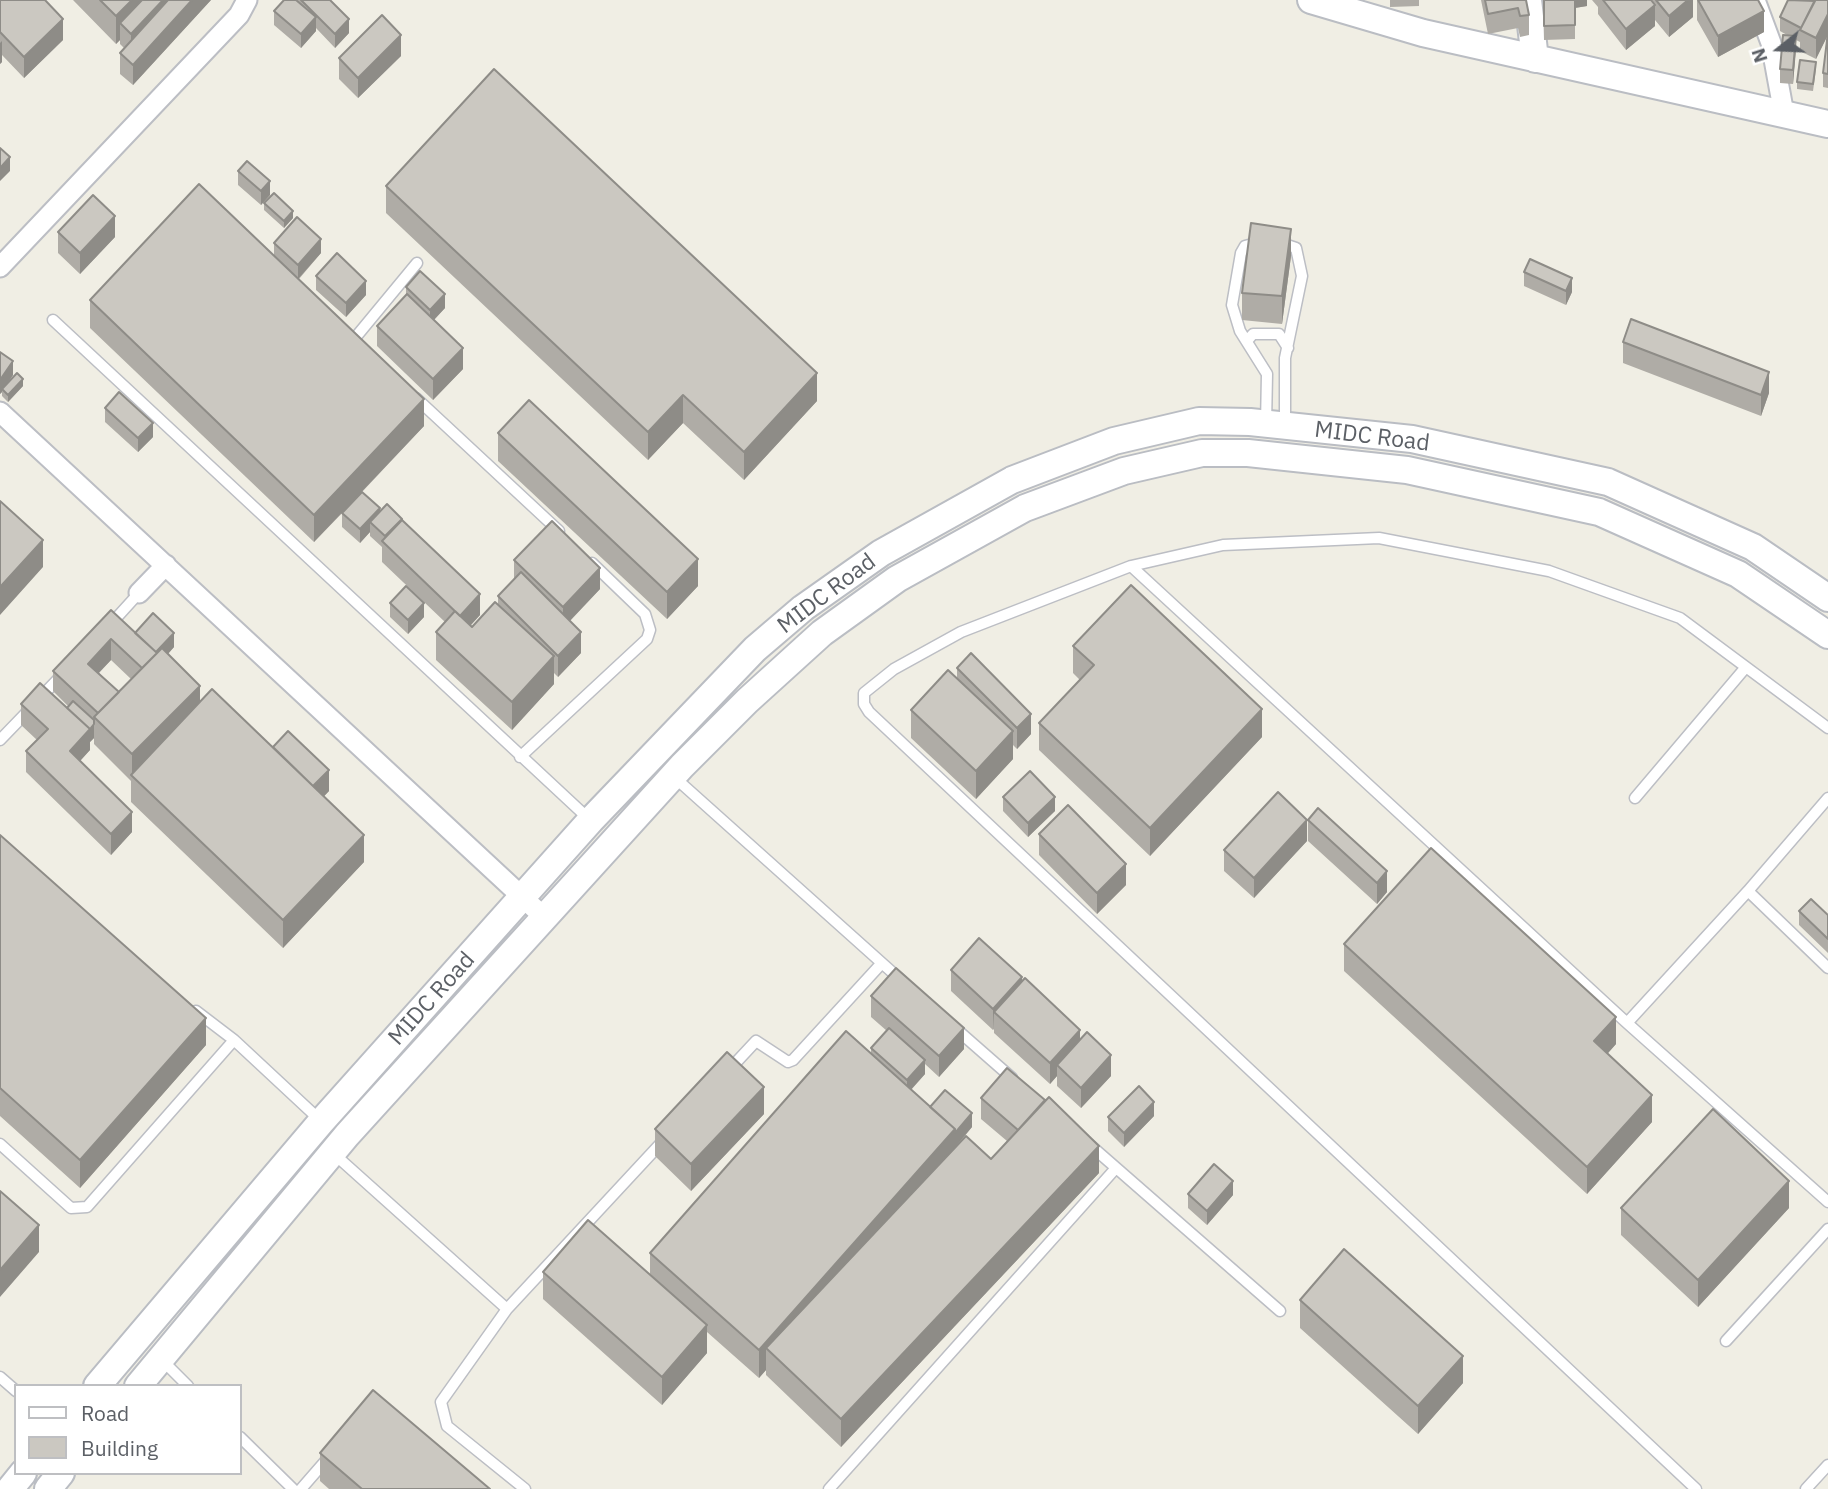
<!DOCTYPE html>
<style>
body{margin:0}
#map{position:relative;width:1828px;height:1489px;overflow:hidden;background:#f0eee4;font-family:"IBM Plex Sans",sans-serif}
canvas{display:block}
.legend{position:absolute;left:14px;top:1384px;width:228px;height:91px;box-sizing:border-box;background:#fff;border:2px solid #bebfc2;margin:0;padding:9px 12px;list-style:none;font-size:21px;color:#5c6066}
.legend li{display:flex;align-items:center;gap:14px;height:35px}
.legend b{width:35px;border:2px solid #bebfc2}
.north{position:absolute;left:1744px;top:14px;width:70px;height:70px;-webkit-text-stroke:5px #fff;paint-order:stroke;rotate:252deg;font-size:19px;font-weight:700;line-height:28px;text-align:center;color:#5c6066}
.north::after{content:'';display:block;margin:auto;width:24px;height:32px;background:#5c6066;clip-path:polygon(50% 0,100% 100%,50% 72%,0 100%)}
</style>
<div id="map">
<canvas width="1828" height="1489"></canvas>
<ul class="legend">
<li><b style="height:9px;background:#fff"></b>Road</li>
<li><b style="height:19px;background:#cbc8c1"></b>Building</li>
</ul>
<div class="north">N</div>
</div>
<script>
const ctx = document.querySelector('canvas').getContext('2d');
ctx.lineJoin = 'round';
function stroke(path, color, width, dash) {
  ctx.strokeStyle = color;
  ctx.lineWidth = width;
  ctx.lineCap = dash ? 'butt' : 'round';
  ctx.setLineDash(dash || []);
  ctx.stroke(path);
}
function fillPath(path, color) {
  ctx.fillStyle = color;
  ctx.fill(path, 'evenodd');
}
function write(font, color, halo, rows, align = 'center') {
  ctx.font = font + ' "IBM Plex Sans",sans-serif';
  ctx.lineWidth = 5;
  ctx.setLineDash([]);
  ctx.textBaseline = 'middle';
  ctx.strokeStyle = halo;
  ctx.fillStyle = color;
  for (const [text, x, y, turn = 0] of rows) {
    ctx.save();
    ctx.translate(x, y);
    ctx.rotate((+turn || 0) * Math.PI / 180);
    ctx.textAlign = isNaN(turn) ? turn : align;
    if (halo) ctx.strokeText(text, 0, 0);
    ctx.fillText(text, 0, 0);
    ctx.restore();
  }
}
const lane = new Path2D(`
 M1260 242 1245 246 1241 253 1232 305 1240 331 1267 374 1266 424
 M1278 242 1296 248 1302 276 1285 358V425
 M53 320 590 820
 M1247 341 1253 334H1279L1288 348
 M358 345 355 338 417 263
 M416 398 559 531
 M1131 566 1627 1023 1828 1202
 M109 626 139 593
 M39 699 62 675
 M0 740 29 710
 M520 757 647 639 650 630 645 614 592 563
 M673 776 902 981
 M1635 798 1746 667
 M1748 891 1828 968
 M196 1011 234 1040 321 1121
 M1627 1023 1748 891 1828 798
 M955 1028 1012 1078
 M728 1071 756 1041 788 1062 793 1060 881 964
 M0 1144 71 1208 87 1207 234 1040
 M1090 1145 1280 1311
 M333 1153 507 1309
 M1726 1341 1828 1229
 M162 1360 188 1386
 M0 1377 16 1391
 M240 1437 293 1489
 M301 1489 328 1458
 M525 1489 447 1426 441 1402 507 1309 663 1141
 M829 1489 1116 1168
 M1696 1489 869 712 864 704V693L894 669 961 632 1131 566 1223 545 1379 538 1549 571 1680 618 1828 728
 M1806 1489 1828 1465`);
const street = new Path2D(`
 M1755 0 1771 43 1784 114
 M0 267 239 15 247 0
 M0 412 546 919
 M139 593 166 565`);
const secondary = new Path2D(`
 M1311 0 1423 33 1828 124
 M1528 0 1535 59
 M97 1386 321 1122 591 820 755 649 803 608 881 553 1012 480 1114 441 1199 421 1250 422 1412 439 1608 482 1753 547 1828 598
 M138 1386 347 1135 682 766 747 701 822 633 897 579 1025 508 1124 471 1202 453H1248L1407 470 1599 512 1738 574 1828 635
 M10 1489 23 1473
 M48 1489 61 1473`);
const wall = new Path2D(`
 M0 0 63 40 24 78 2 55V62L0 64Z
 M73 0H211L133 85 120 74V53L124 48 120 44V40L116 44Z
 M284 0H330L349 33 335 48 316 28V31L301 48 274 25V11Z
 M1390 0H1419V6L1390 7Z
 M1481 0H1526L1529 15V35L1520 37 1518 28 1488 34Z
 M1543 0H1587V6L1575 8V39L1544 40Z
 M1592 0H1693V17L1669 37 1655 20V26L1626 50 1598 14V7Z
 M1697 0 1764 32 1718 57 1697 20Z
 M1788 0H1828V88L1823 87V73L1827 36 1816 59 1800 51V42L1796 40 1793 84 1780 83V69L1787 35 1780 31V17Z
 M401 56 358 98 339 79V58Z
 M1816 69 1813 91 1797 89V82Z
 M238 171 270 195 261 205 238 185Z
 M386 186 817 401 744 480 683 423 648 460 386 213Z
 M264 203 293 218 284 228 264 210Z
 M58 232 115 237 80 274 58 253Z
 M274 243 321 253 299 279 424 426 362 492 380 512 402 520 480 615 470 626 472 627 498 604V596L514 579V560L600 589 570 621 581 653 558 677 554 673V684L512 730 436 660V632L445 622 382 562V547L370 536V532L360 543 342 527V513L351 504 314 542 90 328V300L274 255Z
 M1291 256 1282 324 1242 320V293Z
 M1524 272 1572 292 1566 305 1524 286Z
 M316 276 366 295 346 317 316 290Z
 M406 287 445 308 434 320 463 369 433 400 377 346V326L406 295Z
 M1623 342 1769 393 1761 416 1623 363Z
 M0 352 13 375 8 382 23 386 8 402 2 396V392L0 394Z
 M105 408 153 437 138 452 105 422Z
 M498 433 698 586 667 619 498 461Z
 M390 603 424 617 408 634 390 617Z
 M111 610 135 633 174 647 168 654 200 702 273 747 329 791 324 796 364 862 283 948 131 802V781L94 744V738L90 742V750L80 761 132 832 111 855 26 772V751L37 740 21 725V704L67 708 68 706 53 691V671ZM111 660 131 679 119 692 99 673Z
 M1073 646 1262 737 1150 856 1039 750V723L1080 680 1073 673Z
 M957 668 1031 734 1017 749 1013 745V759L976 799 911 738V710L957 678Z
 M1003 797 1055 811 1028 837 1003 811Z
 M1308 820 1387 892 1377 904 1308 841Z
 M1039 834 1126 885 1097 914 1039 855Z
 M0 835 206 1045 80 1188 0 1116Z
 M1307 841 1254 898 1224 871V850Z
 M1799 911 1828 915V953L1799 925Z
 M1344 944 1616 1044 1607 1054 1652 1122 1587 1194 1344 971Z
 M951 970 1022 981 1080 1040 1111 1076 1081 1108 1057 1086V1076L1050 1084 994 1033V1029L993 1030 951 991Z
 M871 996 964 1049 939 1077 925 1064V1074L911 1090 930 1107 972 1127 955 1148 991 1159 1007 1141 981 1119V1098L1099 1173 841 1447 766 1375V1370L759 1378 707 1332V1353L662 1405 543 1299V1272L650 1274V1253L871 1054V1048L887 1031 871 1017Z
 M764 1114 691 1191 655 1156V1129Z
 M1154 1116 1124 1147 1108 1131V1117Z
 M1188 1194 1233 1195 1207 1225 1188 1208Z
 M1621 1208H1789L1698 1307 1621 1235Z
 M1300 1300 1463 1383 1418 1434 1300 1328Z
 M320 1453 490 1489H329L320 1481Z`);
const shadedWall = new Path2D(`
 M132 0H159L120 23V40L116 44V16Z
 M163 0H183L131 55V34Z
 M192 0H211L133 85V65Z
 M1568 0H1587V6L1568 9Z
 M1688 0H1693V17L1669 37V16Z
 M1655 5V26L1626 50V29Z
 M1764 11V32L1718 57V36Z
 M1828 14V35L1816 59V38Z
 M316 17V31L301 48V34Z
 M63 19V40L24 78V57Z
 M349 19V33L335 48V34Z
 M401 35V56L358 98V78Z
 M1796 36V50L1793 84V70Z
 M2 41V62L0 64V43Z
 M10 157V171L0 181V168Z
 M270 181V195L261 205V191Z
 M293 211V218L284 228V221Z
 M115 216V237L80 274V253Z
 M1291 229V256L1282 324V296Z
 M321 239V253L298 279V265Z
 M1572 278V292L1566 305V291Z
 M366 281V295L346 317V303Z
 M445 294V308L430 324V310Z
 M463 348V369L433 400V379Z
 M13 361V375L3 390 2 389V392L0 394V380Z
 M1769 372V393L1761 416V395Z
 M817 373V401L744 480V452Z
 M23 379V386L8 402V395Z
 M683 395V423L648 460V432Z
 M424 399V426L314 542V515Z
 M153 423V437L138 452V438Z
 M380 508V522H370V532L360 543V529Z
 M43 540V567L0 615V587Z
 M698 559V586L667 619V592Z
 M600 568V589L563 628V607Z
 M480 594V615L460 637V616Z
 M424 603V617L408 634V620Z
 M581 632V653L558 677V656Z
 M174 633V647L158 665 153 655Z
 M111 639V660L88 684V664Z
 M554 656V684L512 730V702Z
 M200 686V713L132 776V754Z
 M1262 709V737L1150 856V828Z
 M1031 714V734L1017 749V728Z
 M94 724V738L90 742V750L70 772V751Z
 M1013 731V759L976 799V771Z
 M329 770V791L311 810V789Z
 M1055 797V811L1028 837V823Z
 M132 812V832L111 855V834Z
 M1307 820V841L1254 898V878Z
 M364 835V862L283 948V920Z
 M1126 864V885L1097 914V893Z
 M1387 871V892L1377 904V883Z
 M1022 977V998L994 1012 993 1030V1009Z
 M1616 1017V1044L1594 1069V1041Z
 M206 1018V1045L80 1188V1160Z
 M964 1028V1049L939 1077V1056Z
 M1080 1030V1051L1057 1065V1076L1050 1084V1063Z
 M1111 1055V1076L1081 1108V1088Z
 M925 1060V1074L907 1094V1080Z
 M764 1087V1114L691 1191V1164Z
 M1652 1095V1122L1587 1194V1167Z
 M1154 1102V1116L1124 1147V1133Z
 M972 1113V1127L955 1147V1157L766 1348V1370L759 1378V1350L955 1129Z
 M1099 1146V1173L841 1447V1419Z
 M1233 1181V1195L1207 1225V1211Z
 M1789 1181V1208L1698 1307V1280Z
 M39 1225V1252L0 1297V1270Z
 M707 1325V1353L662 1405V1377Z
 M1463 1356V1383L1418 1434V1406Z`);
const building = new Path2D(`
 M0 0H45L63 19 24 57 0 32Z
 M100 0H132L116 16Z
 M142 0H163L131 34 120 23Z
 M168 0H192L133 65 120 53Z
 M284 0H296L316 17 301 34 274 11Z
 M301 0H330L349 19 335 34Z
 M1485 0H1526L1529 15 1520 16 1518 8 1488 14Z
 M1544 0H1575V25L1544 26Z
 M1603 0H1651L1655 5 1626 29Z
 M1656 0H1688L1669 16Z
 M1698 0H1758L1764 11 1718 36Z
 M1788 0 1815 1 1801 28 1780 17Z
 M1815 0H1828V14L1816 38 1800 30Z
 M382 15 401 35 358 78 339 58Z
 M1828 32V74L1823 73Z
 M1783 35 1796 36 1793 70 1780 69Z
 M1800 60 1816 62 1813 84 1797 82Z
 M494 69 817 373 744 452 683 395 648 432 386 186Z
 M0 148 10 157 0 168Z
 M247 161 270 181 261 191 238 171Z
 M199 184 424 399 314 515 90 300Z
 M274 193 293 211 284 221 264 203Z
 M93 195 115 216 80 253 58 232Z
 M297 217 321 239 298 265 274 243Z
 M1251 223 1291 229 1282 296 1242 293Z
 M337 253 366 281 346 303 316 276Z
 M1530 259 1572 278 1566 291 1524 272Z
 M420 271 445 294 430 310 406 287Z
 M407 294 463 348 433 379 377 326Z
 M1631 319 1769 372 1761 395 1623 342Z
 M0 352 13 361 0 380Z
 M17 373 23 379 8 395 2 389Z
 M119 392 153 423 138 438 105 408Z
 M529 400 698 559 667 592 498 433Z
 M362 492 380 508 360 529 342 513Z
 M0 501 43 540 0 587Z
 M387 504 402 519 385 536 370 522Z
 M402 520 480 594 460 616 382 541Z
 M552 521 600 568 563 607 514 560Z
 M521 572 581 632 558 656 498 596Z
 M1131 585 1262 709 1150 828 1039 723 1094 665 1073 646Z
 M406 586 424 603 408 620 390 603Z
 M495 602 554 656 512 702 436 632 455 611 472 627Z
 M111 610 157 653 142 668 111 639 88 664 119 692 98 713 53 671Z
 M153 613 174 633 156 652 135 633Z
 M162 648 200 686 132 754 94 717Z
 M971 653 1031 714 1017 728 957 668Z
 M948 670 1013 731 976 771 911 710Z
 M40 683 90 729 70 751 132 812 111 834 26 751 48 729 21 704Z
 M212 689 364 835 283 920 131 775Z
 M73 701 94 720V724L90 729 67 708Z
 M288 731 329 770 313 786 273 747Z
 M1030 771 1055 797 1028 823 1003 797Z
 M1278 792 1307 820 1254 878 1224 850Z
 M1068 805 1126 864 1097 893 1039 834Z
 M1318 808 1387 871 1377 883 1308 820Z
 M0 835 206 1018 80 1160 0 1088Z
 M1431 848 1616 1017 1594 1041 1652 1095 1587 1167 1344 944Z
 M1811 899 1828 915V939L1799 911Z
 M979 938 1022 977 993 1009 951 970Z
 M896 968 964 1028 939 1056 871 996Z
 M1025 978 1080 1030 1050 1063 994 1012Z
 M889 1028 925 1060 907 1080 871 1048Z
 M846 1031 955 1129 759 1350 650 1253Z
 M1087 1032 1111 1055 1081 1088 1057 1065Z
 M727 1052 764 1087 691 1164 655 1129Z
 M1007 1068 1045 1100 1018 1130 981 1098Z
 M1139 1086 1154 1102 1124 1133 1108 1117Z
 M945 1090 972 1113 955 1133V1129L930 1107Z
 M1049 1097 1099 1146 841 1419 766 1348 966 1136 991 1159Z
 M1713 1109 1789 1181 1698 1280 1621 1208Z
 M1214 1164 1233 1181 1207 1211 1188 1194Z
 M0 1191 39 1225 0 1270Z
 M588 1220 707 1325 662 1377 543 1272Z
 M1344 1249 1463 1356 1418 1406 1300 1300Z
 M373 1390 490 1489H362L320 1453Z`);
const streetNames = [
 ["MIDC Road",1372,437,7],
 ["MIDC Road",827,594,-37],
 ["MIDC Road",432,999,-48]
];
stroke(lane, '#bcbec4', 13);
stroke(street, '#bcbec4', 23);
stroke(secondary, '#babdc3', 30);
stroke(lane, '#fff', 10);
stroke(street, '#fff', 19);
stroke(secondary, '#fff', 26);
fillPath(wall, '#afaca6');
fillPath(shadedWall, '#8e8c87');
fillPath(building, '#cbc8c1');
stroke(building, '#8e8c87', 2);
write('23px', '#5c6066', '#fff', streetNames);
</script>
